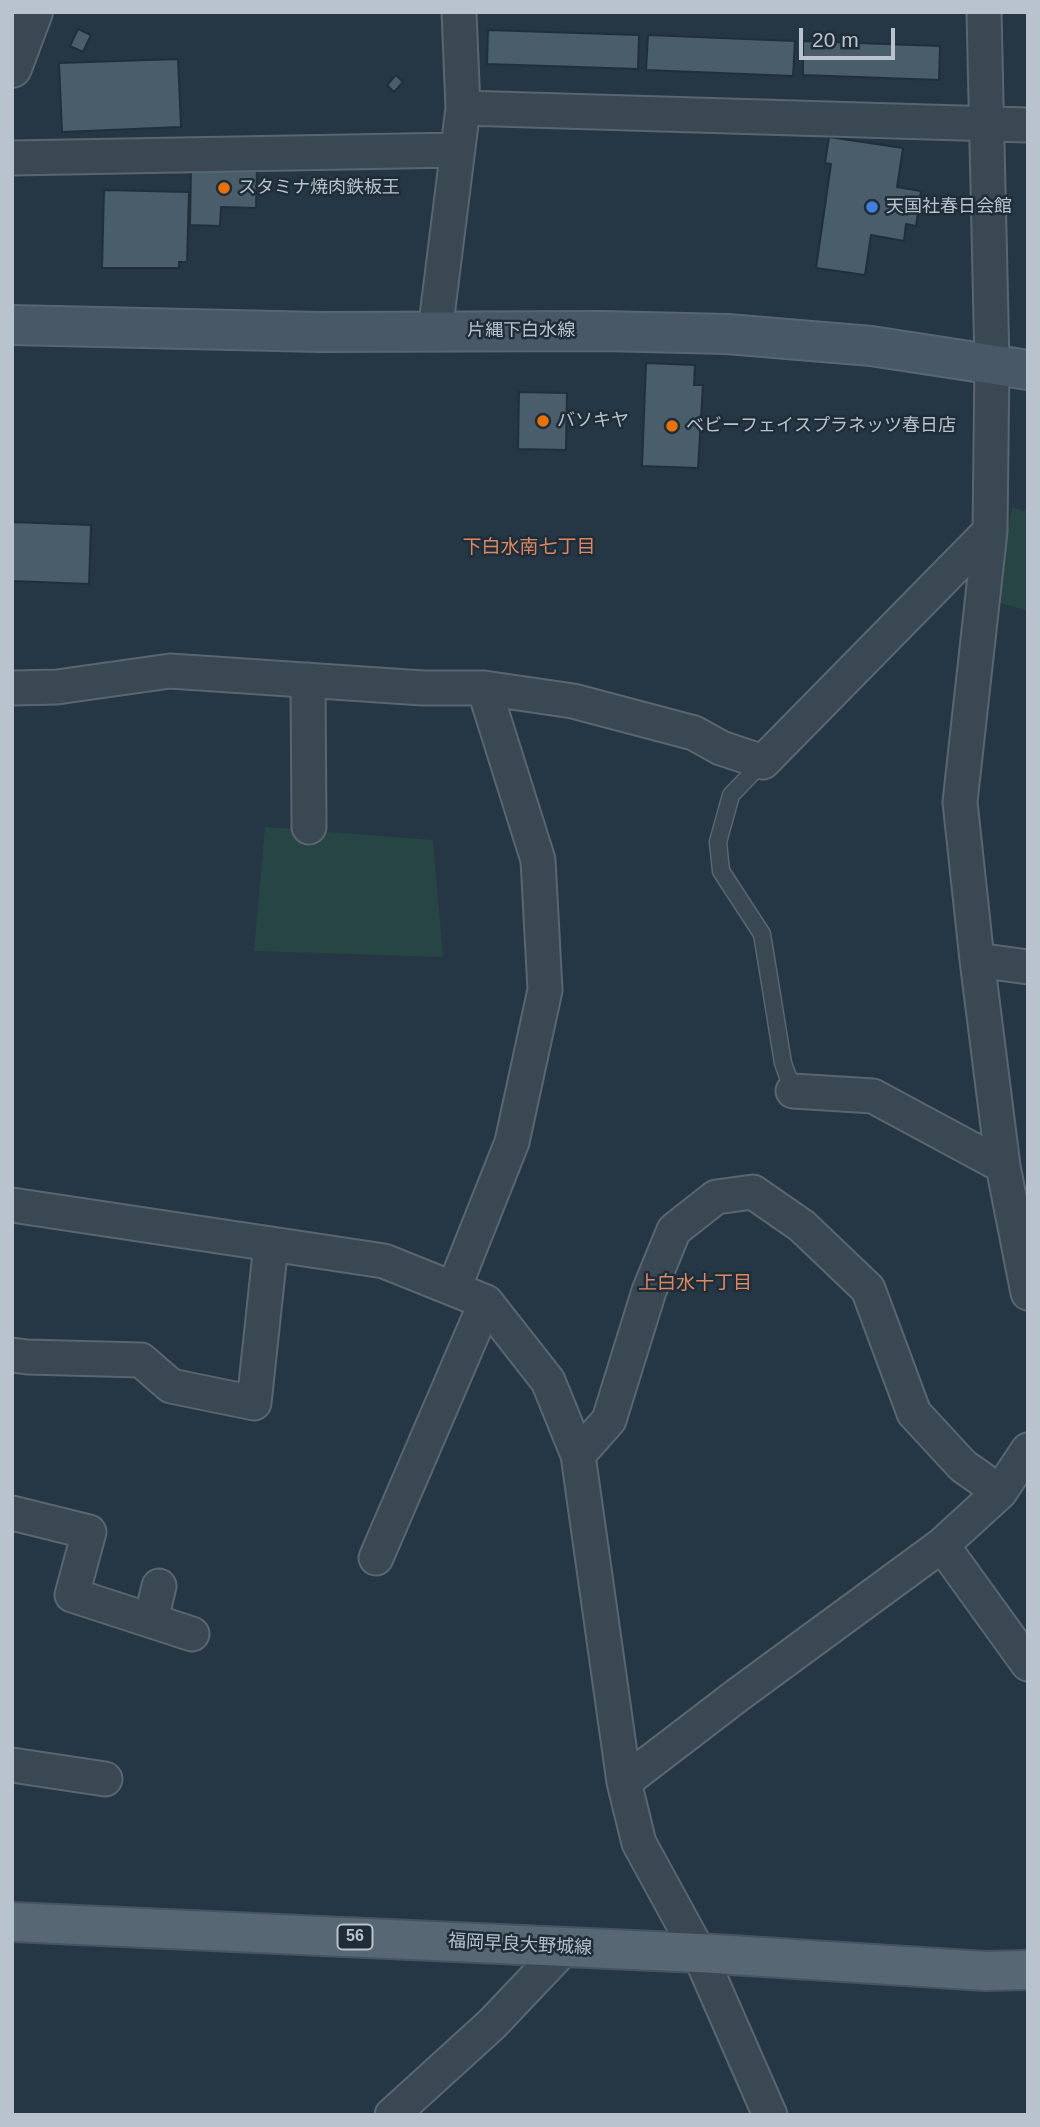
<!DOCTYPE html>
<meta charset="utf-8">
<style>
body{margin:0}
#map{position:relative;width:1040px;height:2127px;overflow:hidden;background:#253744;font-family:Arial,sans-serif}
canvas{display:block}
.frame{position:absolute;inset:0;border:14px solid #b8c3cd;pointer-events:none}
.scale{position:absolute;left:799px;top:28px;width:96px;height:32px;box-sizing:border-box;border:4px solid #b8c3cd;border-top:0;padding-left:9px;font-size:21px;line-height:24px;white-space:nowrap;color:#b8c3cd;-webkit-text-stroke:5px #1f2d39;paint-order:stroke}
</style>
<div id="map">
<canvas width="1040" height="2127"></canvas>
<div class="frame"></div>
<div class="scale">20 m</div>
</div>
<script>
const ctx = document.querySelector('canvas').getContext('2d');
ctx.lineJoin = 'round';
function fillPath(path, color) {
  ctx.fillStyle = color;
  ctx.fill(path, 'evenodd');
}
function stroke(path, color, width, dash) {
  ctx.strokeStyle = color;
  ctx.lineWidth = width;
  ctx.lineCap = dash ? 'butt' : 'round';
  ctx.setLineDash(dash || []);
  ctx.stroke(path);
}
function write(font, color, halo, rows, align = 'center') {
  ctx.font = font + ' Arial,"Noto Sans JP",sans-serif';
  ctx.lineWidth = 5;
  ctx.setLineDash([]);
  ctx.textBaseline = 'middle';
  ctx.strokeStyle = halo;
  ctx.fillStyle = color;
  for (const [text, x, y, turn = 0] of rows) {
    ctx.save();
    ctx.translate(x, y);
    ctx.rotate((+turn || 0) * Math.PI / 180);
    ctx.textAlign = isNaN(turn) ? turn : align;
    if (halo) ctx.strokeText(text, 0, 0);
    ctx.fillText(text, 0, 0);
    ctx.restore();
  }
}
const green = new Path2D(`
 M1012 507 1028 512V611L996 602Z
 M265 827 433 840 443 957 254 951Z`);
const building = new Path2D(`
 M78 29 91 35 83 52 70 46Z
 M488 30 639 35 638 69 487 64Z
 M648 35 795 41 793 76 646 70Z
 M803 41 940 46 939 80 803 75Z
 M178 59 181 127 62 132 59 63Z
 M396 75 403 82 394 92 387 85Z
 M829 137 903 148 897 187 921 191 916 226 906 224 904 241 871 235 865 275 816 268 831 164 825 163Z
 M191 168 257 169 256 208 221 207 220 226 190 225Z
 M104 190 189 192 187 262H179V268H102Z
 M646 363 695 365 694 385H703L698 468 642 466Z
 M519 392 567 393 566 450 518 449Z
 M12 522 91 525 89 584 12 581Z`);
const service = new Path2D(`
 M763 762 731 795 718 842 721 871 762 934 783 1063 793 1091`);
const minor = new Path2D(`
 M984 12 992 363 990 531 960 802 977 960 1003 1166 1028 1293
 M463 108 1028 125
 M12 158 458 150
 M435 332 463 108 459 12
 M308 680 309 827
 M12 688 57 687 170 671 423 688H484L573 701 694 733 721 748 763 762 990 531
 M977 960 1028 967
 M793 1091 873 1096 1003 1166
 M12 1205 384 1261 486 1302 548 1381 578 1455 624 1782 639 1843 699 1953 770 2115
 M454 1288 512 1142 545 990 538 860 484 688
 M12 1355 27 1357 141 1360 171 1386 254 1403 271 1244
 M1028 1450 1000 1492 942 1545 1028 1664
 M578 1455 609 1420 649 1291 674 1230 716 1197 753 1192 802 1226 868 1289 914 1413 963 1466 1000 1492
 M12 1513 89 1532 72 1595 192 1634
 M376 1558 486 1302
 M151 1620 159 1586
 M12 1765 105 1779
 M624 1782 739 1694 942 1545
 M392 2115 492 2024 566 1946`);
const tertiary = new Path2D(`
 M12 68 33 12`);
const secondary = new Path2D(`
 M12 325 320 332 603 331 727 334 871 346 1028 370`);
const primary = new Path2D(`
 M12 1922 699 1953 985 1971 1028 1970`);
const markers = [
 [224,188,7,"#e8710a"],
 [872,207,7,"#3f7fe0"],
 [543,421,7,"#e8710a"],
 [672,426,7,"#e8710a"]
];
const shields = [
 [355,1937,35]
];
const shieldNames = [
 ["56",355,1937]
];
const poiNames = [
 ["スタミナ焼肉鉄板王",238,188],
 ["天国社春日会館",886,207],
 ["バソキヤ",557,421],
 ["ベビーフェイスプラネッツ春日店",686,426]
];
const streetNames = [
 ["片縄下白水線",521,331],
 ["福岡早良大野城線",520,1945,3]
];
const neighbourhoodNames = [
 ["下白水南七丁目",529,548],
 ["上白水十丁目",695,1284]
];
fillPath(green, '#284545');
fillPath(building, '#495d6b');
stroke(building, '#212f3b', 2);
stroke(service, '#596671', 19);
stroke(minor, '#596671', 37);
stroke(tertiary, '#596671', 42);
stroke(secondary, '#596671', 42);
stroke(primary, '#475460', 42);
stroke(service, '#3a4854', 16);
stroke(minor, '#3a4854', 33);
stroke(tertiary, '#3a4854', 38);
stroke(secondary, '#485867', 38);
stroke(primary, '#586774', 38);
for (const [x, y, r, color] of markers) {
  const dot = new Path2D();
  dot.arc(x, y, r, 0, 2 * Math.PI);
  ctx.fillStyle = color;
  ctx.fill(dot);
  stroke(dot, '#1f2d39', 2.5);
}
for (const [x, y, w] of shields) {
  const box = new Path2D();
  box.roundRect(x - w / 2, y - 12.5, w, 25, 5);
  ctx.fillStyle = '#1f2d39';
  ctx.fill(box);
  stroke(box, '#b8c3cd', 2);
}
write('bold 16px', '#b8c3cd', null, shieldNames);
write('18px', '#b8c3cd', '#1f2d39', poiNames, 'left');
write('18px', '#b8c3cd', '#1f2d39', streetNames);
write('19px', '#dc8864', '#1f2d39', neighbourhoodNames);
</script>
